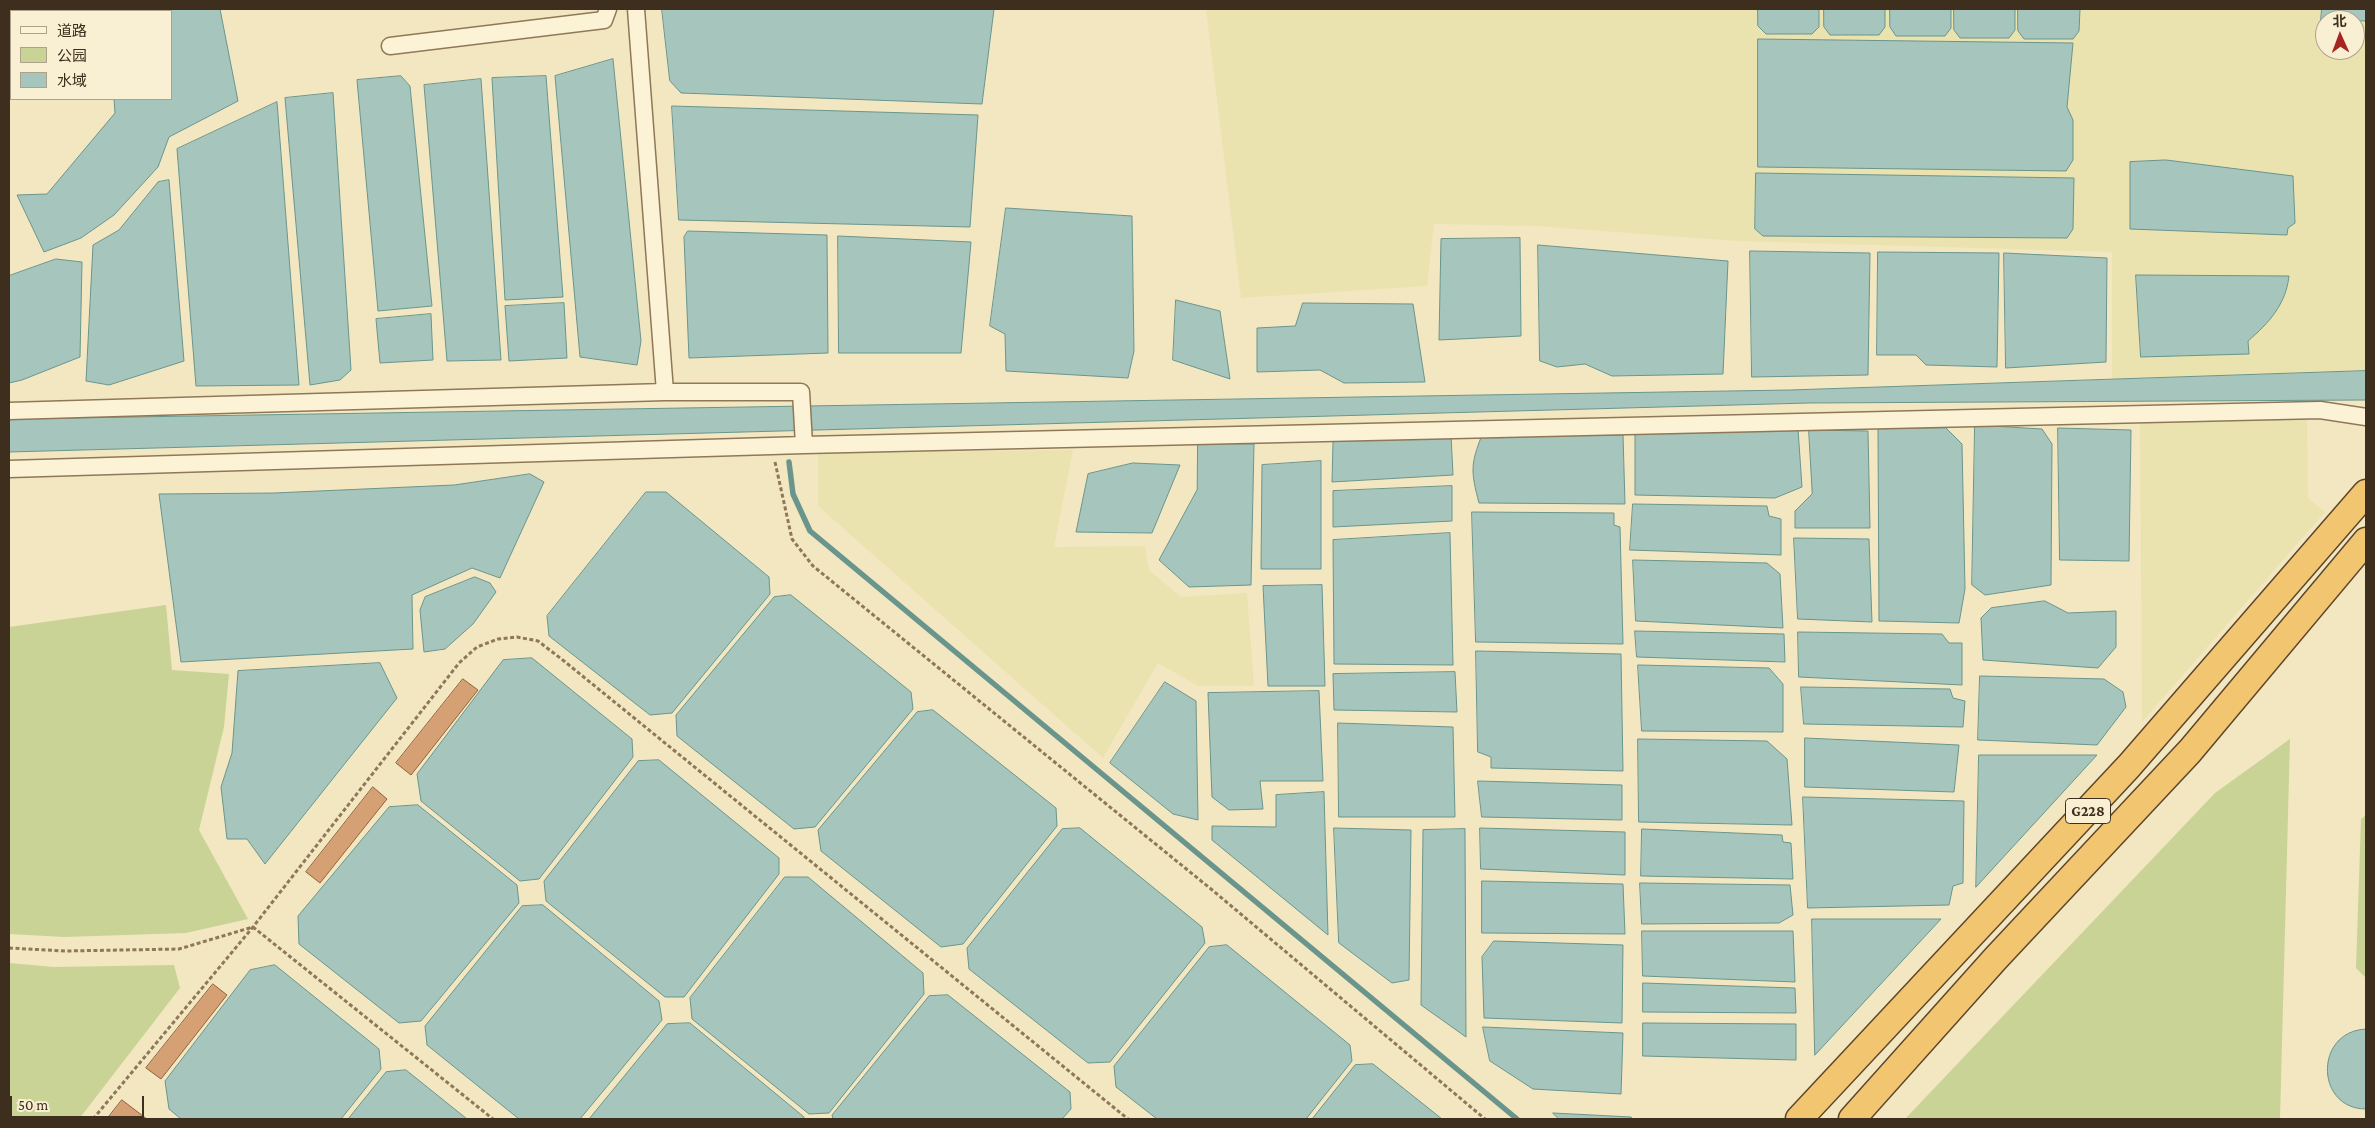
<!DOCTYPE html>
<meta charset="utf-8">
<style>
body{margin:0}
#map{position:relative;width:2375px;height:1128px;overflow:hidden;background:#f3e7c2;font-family:"Crimson Pro","Noto Sans SC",serif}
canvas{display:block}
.frame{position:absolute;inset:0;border:10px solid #3e2e1d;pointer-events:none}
.legend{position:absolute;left:10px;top:10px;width:162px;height:90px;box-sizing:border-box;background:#f9f0d3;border:1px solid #aea28a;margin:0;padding:6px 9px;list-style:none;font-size:15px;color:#3e2e1d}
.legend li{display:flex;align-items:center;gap:10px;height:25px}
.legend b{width:25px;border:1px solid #aea28a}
.north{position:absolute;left:2315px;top:10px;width:50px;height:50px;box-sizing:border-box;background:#f9f0d3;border:1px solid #aea28a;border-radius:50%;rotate:358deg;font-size:14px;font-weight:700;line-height:20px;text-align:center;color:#3e2e1d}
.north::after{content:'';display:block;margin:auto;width:18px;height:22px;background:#a62520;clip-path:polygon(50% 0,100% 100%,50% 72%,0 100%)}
.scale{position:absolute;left:10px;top:1096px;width:134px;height:22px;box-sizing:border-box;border:2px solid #3e2e1d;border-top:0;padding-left:6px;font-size:15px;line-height:18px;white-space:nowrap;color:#3e2e1d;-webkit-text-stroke:4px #f9f0d3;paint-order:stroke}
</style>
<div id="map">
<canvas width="2375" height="1128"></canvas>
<div class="frame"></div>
<ul class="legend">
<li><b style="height:6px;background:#fcf3d7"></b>道路</li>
<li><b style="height:14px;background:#c8d395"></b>公园</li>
<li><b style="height:14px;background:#a5c5bd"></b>水域</li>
</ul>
<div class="north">北</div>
<div class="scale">50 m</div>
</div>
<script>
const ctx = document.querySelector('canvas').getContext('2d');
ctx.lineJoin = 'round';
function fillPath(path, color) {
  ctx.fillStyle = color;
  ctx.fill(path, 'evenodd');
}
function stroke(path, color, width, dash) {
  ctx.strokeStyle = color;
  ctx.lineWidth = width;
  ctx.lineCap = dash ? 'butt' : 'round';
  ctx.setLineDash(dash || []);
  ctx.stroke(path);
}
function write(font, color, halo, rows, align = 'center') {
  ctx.font = font + ' "Crimson Pro",serif';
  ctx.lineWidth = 4;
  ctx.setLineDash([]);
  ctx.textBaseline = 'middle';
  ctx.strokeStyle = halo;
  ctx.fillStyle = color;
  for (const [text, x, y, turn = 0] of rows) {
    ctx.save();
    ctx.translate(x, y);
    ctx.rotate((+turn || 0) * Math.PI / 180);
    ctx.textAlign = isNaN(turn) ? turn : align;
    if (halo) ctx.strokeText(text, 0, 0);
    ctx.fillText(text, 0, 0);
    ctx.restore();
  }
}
const farmland = new Path2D(`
 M1206 9H2366V371L2112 381V252L1737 241 1535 226 1434 224 1427 286 1241 298ZM2325 20H2355V50H2325Z
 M2307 419 2308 498 2325 512 2142 722 2140 422Z
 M1073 450 1054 547 1145 546 1149 570 1181 597 1247 593 1254 686H1198L1158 663 1103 758 818 506V453Z`);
const green = new Path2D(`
 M166 605 172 670 229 674 224 727 199 830 248 919 186 933 65 937 9 934V627Z
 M2290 739 2280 1119H1905L2215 793Z
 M2366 815V978L2356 968 2361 819Z
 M9 963 54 967 174 965 180 988 79 1119H9Z`);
const water = new Path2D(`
 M172 9H220L238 101 169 137 158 167 114 215 81 238 44 252 17 195 47 194 115 113 114 99H171V11H168Z
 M662 9H994L982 104 681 93 670 81Z
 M1758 9H1819V27L1812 34H1766L1758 26Z
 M1824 9H1885V27L1879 35H1830L1824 27Z
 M1890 9H1951V28L1945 36H1896L1890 27Z
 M1954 9H2015V30L2009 38H1960L1954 30Z
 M2018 9H2080L2079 31 2073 39H2024L2018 31Z
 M2322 9H2366V21L2321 20Z
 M1758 39 2073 43 2067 107 2073 120V160L2066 171 1758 167Z
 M613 59 641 341 637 365 580 357 555 76Z
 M401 76 410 86 432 306 378 311 357 80Z
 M546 76 563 297 505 300 492 78Z
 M481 79 501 360 447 361 424 85Z
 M333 93 351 370 340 380 310 385 285 98Z
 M277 102 299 385 196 386 177 149Z
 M672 106 978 115 970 227 679 220Z
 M2166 160 2293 176 2295 223 2288 228 2287 235 2130 229V162Z
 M1756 173 2074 178 2073 229 2067 238 1763 236 1755 229Z
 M169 180 184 361 109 385 86 381 93 245 119 230 158 182Z
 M1006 208 1132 216 1134 351 1128 378 1006 371 1005 334 990 326Z
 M688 231 827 235 828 353 689 358 684 237Z
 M838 236 971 242 961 353H839Z
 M1520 238 1521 336 1439 340 1441 239Z
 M1538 245 1728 261 1723 374 1612 376 1585 364 1557 367 1540 361Z
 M1750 251 1870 253 1868 375 1752 377Z
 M1878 252 1999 253 1997 367 1926 365 1916 355H1877Z
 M2004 253 2107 258 2106 362 2006 368Z
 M56 259 82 262 80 357 22 380 9 383V276Z
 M2136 275 2289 276C2286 304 2269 323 2248 341L2249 354 2141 357Z
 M1176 300 1220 311 1230 379 1173 360Z
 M564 303 567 358 509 361 505 306Z
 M1303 303 1413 304 1425 382 1344 383 1320 370 1257 372V328L1295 326Z
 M431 314 433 360 380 363 376 319Z
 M2366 371V400L1809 403 9 452V419L1790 390Z
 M1975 425 2042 429 2052 444 2051 585 1985 595 1972 585Z
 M1946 428 1962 444 1965 589 1959 623 1879 621 1878 429Z
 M2058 428 2131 430 2129 561 2060 560Z
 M1798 429 1802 487 1775 498 1635 495V433Z
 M1809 430 1868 431 1870 528H1795V511L1812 494Z
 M1451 435 1453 475 1332 482 1333 442Z
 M1482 435H1623L1625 504 1479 503C1471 472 1470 465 1482 435Z
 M1198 443 1254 444 1251 585 1189 587 1159 560 1197 490Z
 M1321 461V569H1261L1262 465Z
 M1133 463 1180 465 1152 533 1076 532 1088 474Z
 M530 474 544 482 500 578 472 568 412 595 413 649 181 662 159 494 274 493 454 485Z
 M1452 486V521L1333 527V491Z
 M646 492H666L769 577 770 594 672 713 650 715 549 636 547 616Z
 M1633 504 1767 506 1769 516 1781 519V555L1630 550Z
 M1472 512 1614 513V525L1620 527 1623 644 1476 642Z
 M1450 533 1453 665 1334 664 1333 540Z
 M1794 538 1869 539 1872 622 1798 619Z
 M1633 560 1767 563 1780 574 1783 628 1636 621Z
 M475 577 490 583 496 592 473 624 445 649 424 652 420 610 425 597Z
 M1322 585 1325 686H1268L1263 586Z
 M791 595 911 692 913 709 815 827 794 829 677 736 676 715 774 597Z
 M2045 601 2068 613 2116 611V647L2098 668 1983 660 1981 618 1991 608Z
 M1635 631 1784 634 1785 662 1637 657Z
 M1798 632 1942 634 1949 643H1962V685L1799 677Z
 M1476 651 1621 654 1623 771 1491 768V757L1478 752Z
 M532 658 632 739 633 757 539 879 520 881 421 801 417 774 503 660Z
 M380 663 397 698 265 864 247 839H227L221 787 232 753 238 671Z
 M1638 665 1769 668 1783 684V732L1642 731Z
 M1455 672 1457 712 1334 710 1333 674Z
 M1980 676 2104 679 2123 692 2126 707 2097 745 1978 740Z
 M1165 682 1196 701 1198 820 1173 814 1110 763Z
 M1801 687 1950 689 1953 698 1965 701 1963 727 1804 724Z
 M1319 691 1323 781H1260L1263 809 1229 810 1212 797 1208 693Z
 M933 710 1056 808 1057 826 963 944 941 947 821 851 818 830 917 712Z
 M1338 723 1453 727 1455 817H1339Z
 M1805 738 1959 745 1954 792 1805 787Z
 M1638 739 1767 741 1787 759 1792 825 1639 822Z
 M1979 755H2097L1976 887Z
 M659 760 779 858V874L684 997H665L546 901 544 881 638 761Z
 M1478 781 1622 785V820L1482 817Z
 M1324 792 1328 935 1212 840V826L1276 827V795Z
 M1803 797 1964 801 1963 883 1953 886 1949 905 1808 908Z
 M418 805 517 885 519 903 421 1021 399 1023 299 944 298 916 389 807Z
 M1080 828 1202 927 1205 943 1110 1062 1088 1063 969 969 967 948 1062 829Z
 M1334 828 1411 830 1409 980 1392 983 1339 943Z
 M1480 828 1625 832V875L1481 869Z
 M1465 829 1466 1037 1421 1005 1423 830Z
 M1642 829 1782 835 1783 842 1791 843 1793 879 1641 876Z
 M785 877H808L923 973 924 994 829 1113 809 1114 692 1019 690 998Z
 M1482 881 1623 884 1625 934 1482 933Z
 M1640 883 1790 885 1793 915 1779 923 1642 924Z
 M543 905 659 1001 662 1020 580 1119H519L427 1045 425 1026 522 906Z
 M1812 919H1941L1815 1055Z
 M1642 931H1793L1795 982 1643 976Z
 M1494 941 1623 945 1622 1023 1484 1018 1482 957Z
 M1227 945 1350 1045 1352 1061 1306 1119H1157L1116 1087 1114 1066 1209 947Z
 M275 965 379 1049 381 1069 341 1119H181L169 1109 165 1081 250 970Z
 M1643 983 1795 988 1796 1013 1643 1012Z
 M948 995 1070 1092 1071 1109 1062 1119H833L832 1115 929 996Z
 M690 1023 804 1117V1119H589L667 1024Z
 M1643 1023 1796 1024V1060L1643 1056Z
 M1483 1027 1623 1033 1621 1094 1533 1089 1490 1061Z
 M2366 1029V1109C2315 1109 2314 1031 2366 1029Z
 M1373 1064 1442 1119H1312L1355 1065Z
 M406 1070 467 1119H348L386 1072Z
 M1553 1113 1631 1117 1633 1119H1559Z`);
const stream = new Path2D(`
 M789 462 793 494 810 531 1517 1119`);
const building = new Path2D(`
 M463 679 478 690 411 775 396 763Z
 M373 787 387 799 320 883 306 872Z
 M213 984 227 995 161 1079 146 1068Z
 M122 1100 147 1119H107Z`);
const path = new Path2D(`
 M775 462 792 539 813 566 1211 889 1485 1119
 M9 948 65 951 179 949 253 927 493 1119
 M93 1119 253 927 459 663 477 647 498 639 517 637 538 641 564 661 1128 1119`);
const minor = new Path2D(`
 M390 46 604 20 608 9
 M665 392H801L804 445
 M9 411 665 392 636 9
 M9 469 804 445 2320 410 2366 417`);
const trunk = new Path2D(`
 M1799 1119 2129 766 2366 493
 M1852 1119 1996 958 2190 751 2366 541`);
const shields = [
 [2088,811,45]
];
const shieldNames = [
 ["G228",2088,811]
];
fillPath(farmland, '#eae3af');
fillPath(green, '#c8d395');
fillPath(water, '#a5c5bd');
stroke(water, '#6a958c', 1);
stroke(stream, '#6a958c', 5.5);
fillPath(building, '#d5a174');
stroke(building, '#92613a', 1);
stroke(minor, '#8f7857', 19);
stroke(trunk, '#5d452b', 29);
stroke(path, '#8f7857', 3, [4, 2.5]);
stroke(minor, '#fcf3d7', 16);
stroke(trunk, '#f2c670', 26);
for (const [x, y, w] of shields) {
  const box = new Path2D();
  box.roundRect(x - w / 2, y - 12.5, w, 25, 4);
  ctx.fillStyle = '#f9f0d3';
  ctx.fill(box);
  stroke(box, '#3e2e1d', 1);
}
write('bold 15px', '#3e2e1d', null, shieldNames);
</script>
